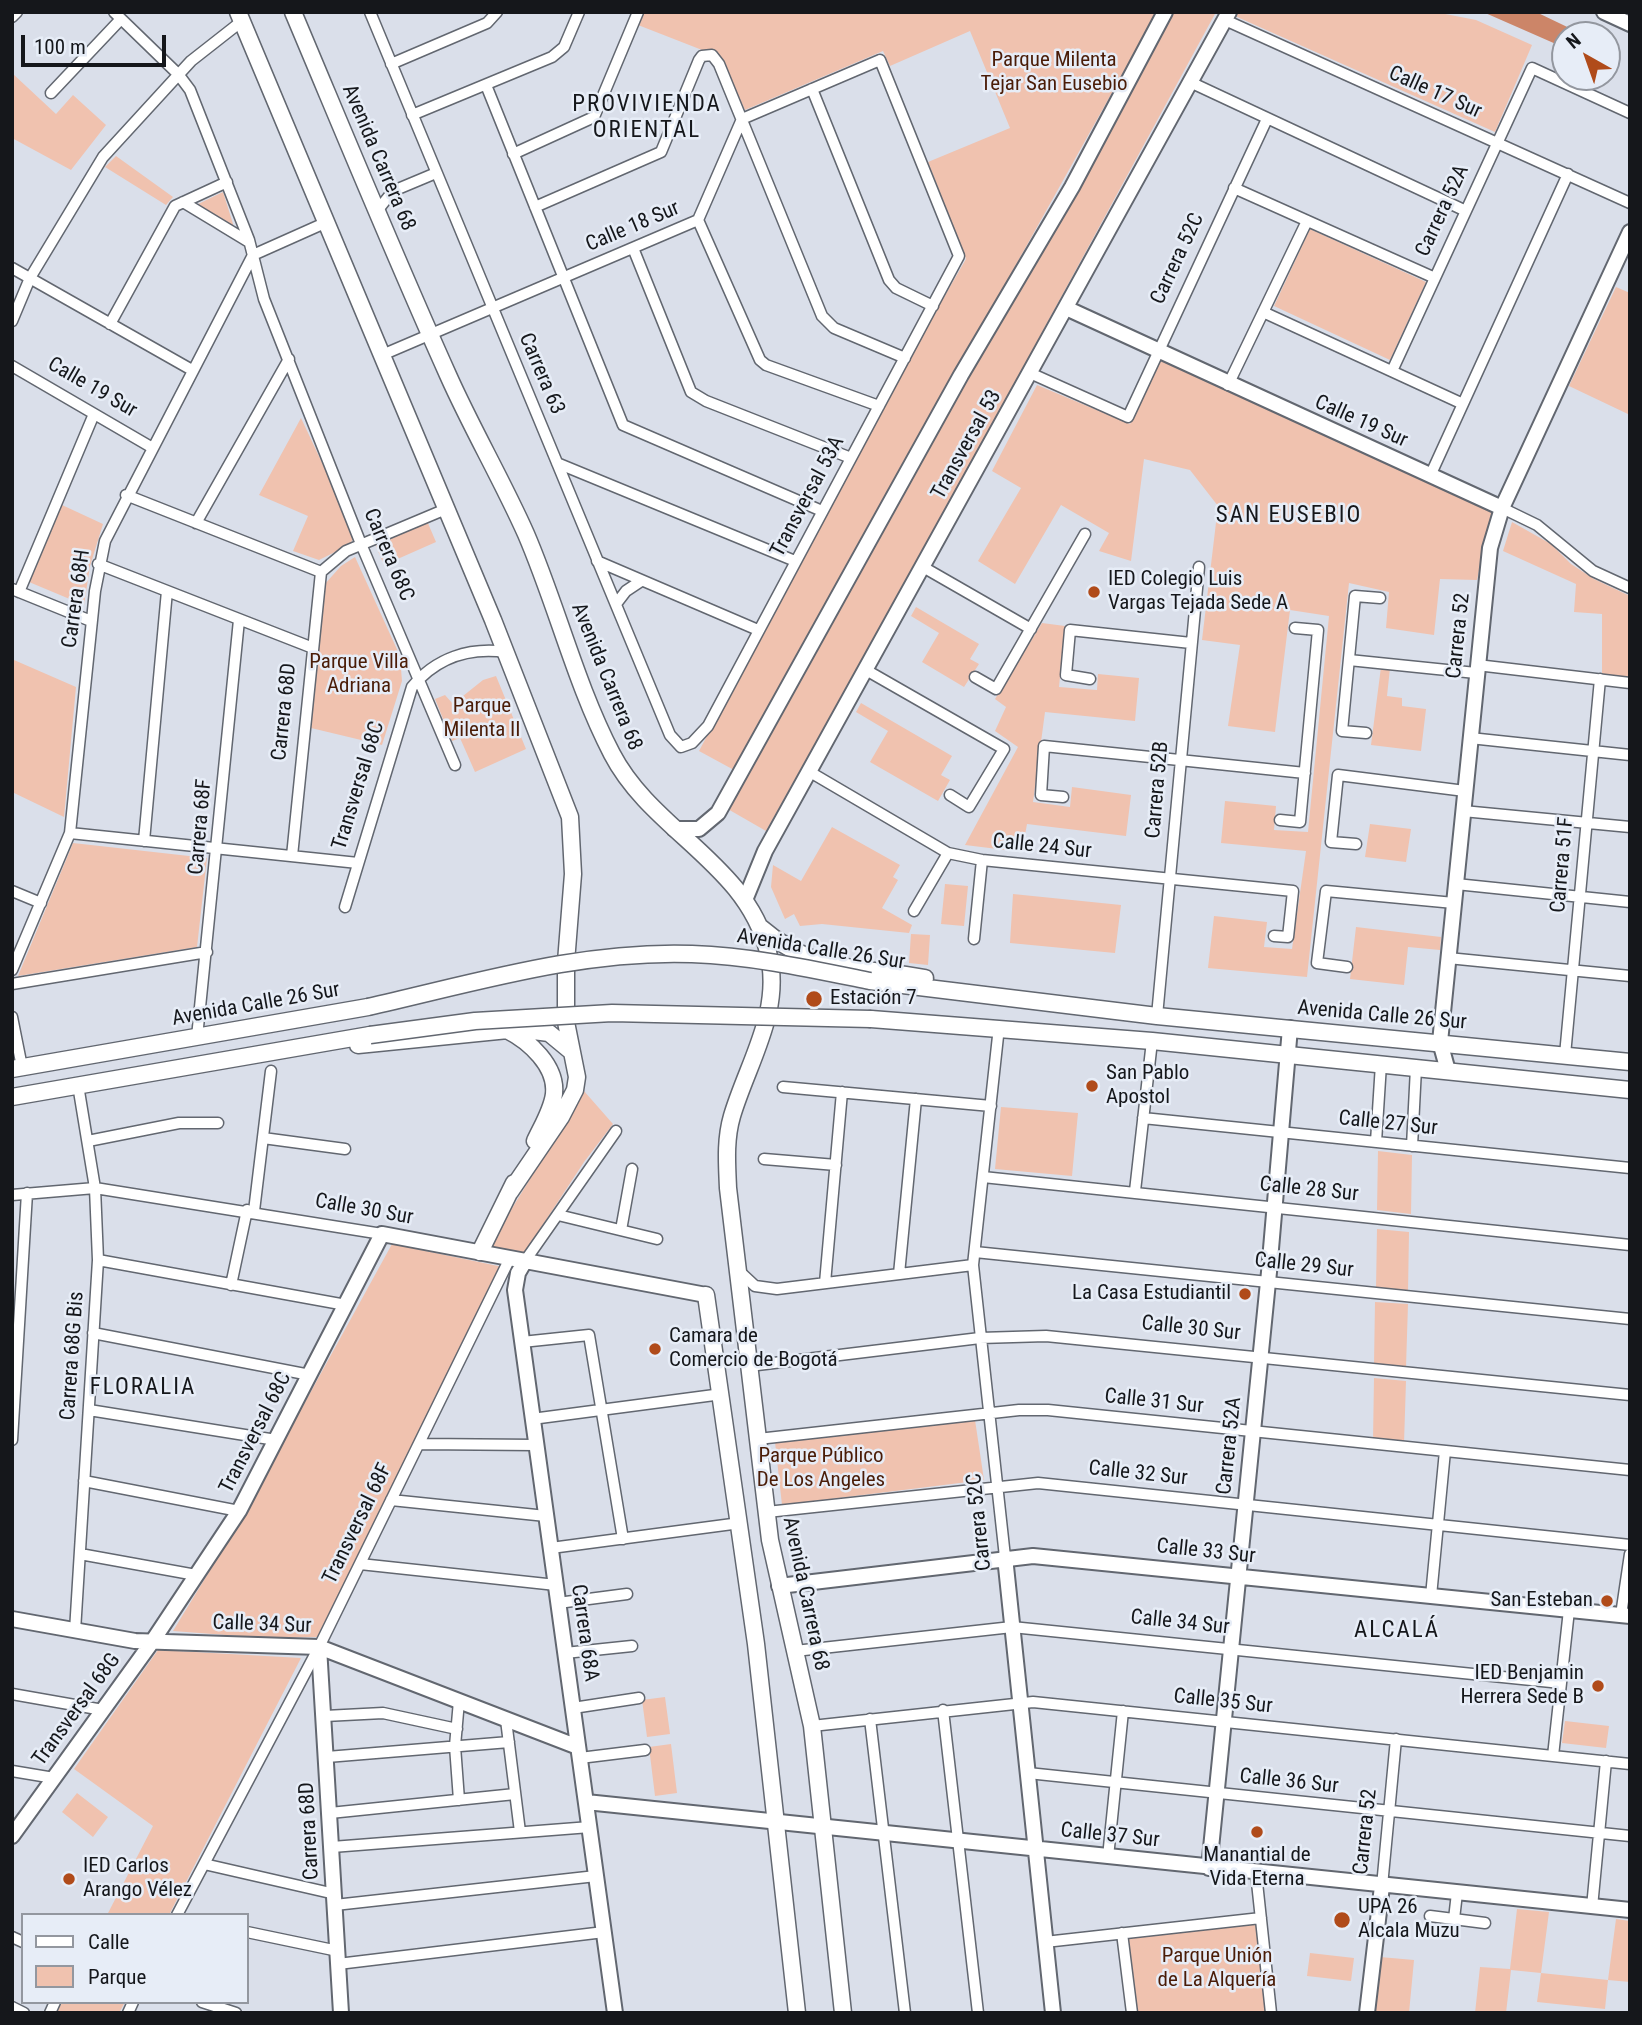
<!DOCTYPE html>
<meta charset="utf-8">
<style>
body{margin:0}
#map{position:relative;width:1642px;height:2025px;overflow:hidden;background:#dadfea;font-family:"Roboto Condensed",sans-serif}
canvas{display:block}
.frame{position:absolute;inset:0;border:14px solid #15171b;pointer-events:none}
.legend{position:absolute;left:21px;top:1913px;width:228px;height:91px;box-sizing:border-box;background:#e7edf7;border:2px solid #93979f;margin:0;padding:9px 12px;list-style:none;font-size:21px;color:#15171b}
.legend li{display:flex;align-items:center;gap:14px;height:35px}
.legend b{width:35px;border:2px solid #93979f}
.north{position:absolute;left:1551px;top:21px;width:70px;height:70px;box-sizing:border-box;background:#e7edf7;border:2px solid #93979f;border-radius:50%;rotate:320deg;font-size:19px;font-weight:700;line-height:28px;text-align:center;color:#15171b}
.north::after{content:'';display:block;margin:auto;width:24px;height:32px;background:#b04b1a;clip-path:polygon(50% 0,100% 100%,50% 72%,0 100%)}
.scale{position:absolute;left:21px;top:35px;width:145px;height:32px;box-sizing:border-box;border:4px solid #15171b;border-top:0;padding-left:9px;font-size:21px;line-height:24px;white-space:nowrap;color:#15171b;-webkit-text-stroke:5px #e7edf7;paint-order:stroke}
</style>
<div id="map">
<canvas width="1642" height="2025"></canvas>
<div class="frame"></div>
<ul class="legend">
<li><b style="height:9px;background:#fff"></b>Calle</li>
<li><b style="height:19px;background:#f0c2af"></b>Parque</li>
</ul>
<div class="north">N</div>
<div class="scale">100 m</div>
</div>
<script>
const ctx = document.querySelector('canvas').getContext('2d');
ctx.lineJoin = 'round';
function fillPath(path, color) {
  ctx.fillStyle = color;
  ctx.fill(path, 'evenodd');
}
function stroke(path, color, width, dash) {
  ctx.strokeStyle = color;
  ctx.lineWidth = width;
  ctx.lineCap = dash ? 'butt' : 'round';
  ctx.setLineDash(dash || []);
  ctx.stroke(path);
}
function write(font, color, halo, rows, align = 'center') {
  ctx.font = font + ' "Roboto Condensed",sans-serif';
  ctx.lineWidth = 5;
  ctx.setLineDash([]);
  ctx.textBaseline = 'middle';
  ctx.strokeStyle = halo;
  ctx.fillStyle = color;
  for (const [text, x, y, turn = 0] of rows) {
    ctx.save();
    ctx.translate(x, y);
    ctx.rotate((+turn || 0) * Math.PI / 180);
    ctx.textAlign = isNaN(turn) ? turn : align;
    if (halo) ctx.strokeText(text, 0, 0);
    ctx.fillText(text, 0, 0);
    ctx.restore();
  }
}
const green = new Path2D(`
 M644 12H1157L734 770 699 751 910 356 966 259 928 162 1010 128 970 31 890 66 883 51 745 110 720 57 638 25Z
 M1171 12H1216L934 531 766 831 726 808C804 665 883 523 964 383 1035 260 1110 139 1171 12Z
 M1237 12H1435L1476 20 1532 45 1495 132 1235 16Z
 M12 73 56 114 73 95 106 125 71 170 12 138Z
 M116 156 173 197 166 205 105 167Z
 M223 192 234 227 196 205Z
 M1310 229 1426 282 1390 360 1274 306Z
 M1616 287 1630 293V415L1569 386Z
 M1161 360 1492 511 1477 580 1440 579 1434 635 1386 628 1389 592 1349 583 1307 977 1208 968 1214 916 1267 922 1264 947 1292 949 1306 851 1221 843 1225 801 1276 806 1274 830 1308 832 1329 616 1290 610 1275 732 1228 726 1240 645 1202 640 1218 506 1190 470 1144 459 1131 561 1099 551 1109 533 1061 505 1015 584 978 561 1021 488 992 471 1037 385 1130 424Z
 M301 418 356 535 349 545 319 560 293 551 308 516 259 495Z
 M62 505 103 524 90 566 84 605 29 582Z
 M427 521 436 542 384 565 375 544Z
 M1512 522 1551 544 1571 564 1594 579 1630 596V678L1602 674V614L1574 612 1576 584 1503 551Z
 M355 557 400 656 402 681 382 745 311 728 324 585 341 566Z
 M916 607 979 644 970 659 979 664 964 687 922 662 939 633 911 616Z
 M1042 623 1065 626 1059 687 1097 690 1098 674 1139 678 1135 721 1045 712 1033 802 1070 807 1072 787 1131 795 1126 836 1027 824 1022 852 965 845 1018 747 995 731 1006 707 995 699Z
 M14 660 76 687 64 817 12 792Z
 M1381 667 1390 668 1387 696 1402 698V706L1426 709 1421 751 1371 745Z
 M496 676 526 749 475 772 460 738 452 741 435 699 445 695 453 704 483 680Z
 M861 703 952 756 941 775 950 780 938 801 870 762 888 731 856 712Z
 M1370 824 1411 829 1406 862 1365 857Z
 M832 827 900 865 893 877 898 880 882 908 912 925 909 933 822 924 800 926 794 914 785 919 771 887 773 865 801 881Z
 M73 843 207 858 197 947 18 976Z
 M945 884 968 886 964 926 941 924Z
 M1013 894 1121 905 1115 953 1010 943Z
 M1356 927 1441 937 1440 950 1408 947 1404 985 1350 979Z
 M911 934 930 935 928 965 909 963Z
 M584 1091 613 1124 584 1162 523 1255 487 1249Z
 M1001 1107 1078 1113 1072 1176 995 1169Z
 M1378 1151 1412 1155 1411 1214 1377 1210Z
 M1377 1229 1409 1232 1408 1292 1376 1289Z
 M392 1244 503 1267 317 1637 266 1638 173 1631 237 1526Z
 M1375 1302 1408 1304 1406 1367 1374 1364Z
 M1374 1378 1406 1381 1404 1443 1373 1440Z
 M975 1420 984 1480 782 1505 775 1442Z
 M158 1650 301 1658 169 1915H107L153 1826 74 1769Z
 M665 1697 670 1734 647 1737 642 1700Z
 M1565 1721 1609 1726 1606 1748 1562 1743Z
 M671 1744 677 1793 655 1796 649 1747Z
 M77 1793 108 1817 93 1837 62 1812Z
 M1517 1909 1549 1912 1541 1973 1608 1980 1616 1919 1630 1921V1982L1608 1980 1605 2009 1537 2002 1541 1973 1511 1970 1506 2013H1475L1480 1967 1510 1969Z
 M1260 1920 1270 2013H1134L1124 1935Z
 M1310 1953 1354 1958 1351 1981 1307 1976Z
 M1380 1957 1414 1960 1409 2013H1374Z
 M62 2002H125L119 2013H57Z`);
const water = new Path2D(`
 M1483 12H1536L1584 35H1565V48Z`);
const street = new Path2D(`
 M114 12 178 74 190 90 249 240 264 299 361 544 455 765
 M370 12C470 253 570 494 670 735L681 747 692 743 708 726 959 256 880 60 742 119 698 220C593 265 488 310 382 355
 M12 17 17 12
 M1225 20 1630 203
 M391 64 487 23 497 12
 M1190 82 1466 211
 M486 85 623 425 822 511
 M812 89 889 280 896 288 933 306
 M51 93 121 19
 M412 115 552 57 564 47 579 12
 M513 154 594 117 638 12
 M1234 188 1435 278
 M183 202 249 242
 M535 207 661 152 699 60 702 56 712 55 719 64 822 316 834 328 905 358
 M377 211 393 191 436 173
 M698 220 760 360 766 365 879 406
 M633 248 691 392 706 401 851 458
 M12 268 192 370
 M1263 312 1463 404
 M12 321 30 278 103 157 191 61 242 21
 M110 324 175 206 227 182
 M12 366 151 447
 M1392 371 1532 68 1630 113
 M1030 373 1128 417 1267 119
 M1228 385 1307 221
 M557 463 795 561
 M1430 476 1568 174
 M126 495 321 572
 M1502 508 1537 525 1593 571 1630 588
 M196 523 289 359
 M597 561 758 630
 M98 564 313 648
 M923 567 1031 629
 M321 572 346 551 446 509
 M12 589 91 621
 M19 592 94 414
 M616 604 626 591 641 581
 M1349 660 1476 673
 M1477 665 1630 683
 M866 670 1004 749 969 807 950 795
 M975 677 996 689 1085 534
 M1090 679 1066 675 1070 630 1191 643
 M1366 733 1342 731 1355 596 1380 598
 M1470 738 1630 755
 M810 772 948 853 982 860 1293 891 1288 937 1274 936
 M1063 797 1041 795 1044 746 1305 773
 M1463 811 1630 827
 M1280 820 1300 822 1318 630 1295 628
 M70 833 358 863
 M144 841 167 591
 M1356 844 1331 842 1338 775 1465 791
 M292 856 321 572
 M1456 884 1630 902
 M12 891 41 903
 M345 907 412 687C436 658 469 647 506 652
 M914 911 948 853
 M974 939 982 860
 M1448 958 1630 976
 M1347 967 1317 963 1326 891 1454 903
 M12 970 70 833 95 591 105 541 253 255 327 222
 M12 984 207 952
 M1157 1016 1199 567
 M12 1017 22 1067
 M999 1027 973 1265 1005 1557
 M197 1037 239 620
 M1565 1055 1600 679
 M783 1087 991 1106
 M1143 1118 1630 1168
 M263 1138 345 1149
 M88 1141 179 1123H218
 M1376 1142 1381 1064
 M1412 1146 1416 1068
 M764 1159 836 1165
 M983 1177 1630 1245
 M1135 1191 1152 1041
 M12 1195 95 1188 382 1234
 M254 1211 271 1071
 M558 1215 657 1239
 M621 1230 632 1169
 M975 1252 1630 1319
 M98 1260 346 1305
 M525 1261 616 1131
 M740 1272 755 1286 777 1289 973 1265
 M899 1274 916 1099
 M825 1283 842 1092
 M231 1285 247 1210
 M93 1333 310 1375
 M522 1342 589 1335 623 1539
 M749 1366 980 1338 1046 1336 1630 1395
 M89 1410 276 1440
 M532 1419 722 1394
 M758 1439 1019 1410H1048L1630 1470
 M12 1440 27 1193
 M419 1444 536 1445
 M84 1481 239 1511
 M391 1500 546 1516
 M767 1512 1038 1483 1630 1545
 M551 1548 740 1523
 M80 1554 196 1575
 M360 1564 556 1585
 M1431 1596 1445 1451
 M558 1603 627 1594
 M1621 1615 1630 1554
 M75 1631 98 1260 95 1188 78 1085
 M795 1651 1012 1627 1561 1683
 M565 1653 632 1646
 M12 1694 103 1710
 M573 1708 639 1698
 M943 1710 978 2013
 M325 1716 383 1713 457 1729
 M870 1719 905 2013
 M506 1720 520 1832
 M812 1726 1033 1702 1630 1764
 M1553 1756 1569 1610
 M327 1757 509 1742
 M580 1758 645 1750
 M12 1771 54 1778
 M1028 1773 1630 1836
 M459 1800 455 1746 459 1701
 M330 1813 515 1794
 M332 1847 590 1827
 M1108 1857 1123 1711
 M204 1864 335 1894
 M1256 1873 1271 2013
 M1382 1886 1396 1739
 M335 1905 596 1876
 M1592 1907 1606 1761
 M177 1915 319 1647 510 1258
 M1430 1916 1485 1923
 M1454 1919 1457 1893
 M247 1932 338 1951
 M1122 1933 1132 2013
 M12 1937 23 1942
 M1045 1942 1261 1918
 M338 1964 604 1932
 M202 2002 236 2013
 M12 2007 24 2013
 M50 2013 55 2002
 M128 2013 133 2002`);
const secondary = new Path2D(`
 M1604 12 1630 24
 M1066 308 1502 508
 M674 829H699L718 813 961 375 1072 187 1165 12
 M745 900 765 851 1229 12
 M1448 1071 1440 1042 1490 548 1502 508 1630 232
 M525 1261 518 1273 515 1290 615 2013
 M1005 1557 1053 2013
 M779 1586 1033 1556 1630 1616
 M12 1619 135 1641 319 1647 578 1747
 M319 1647 341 2013
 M586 1802 1630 1910
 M12 1836 152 1642 239 1511 382 1234 706 1295
 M1209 1868 1269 1272 1290 1028
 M1367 2013 1382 1886`);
const primary = new Path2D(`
 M238 12 493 620 570 817 573 874 566 962V1022L577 1077 575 1090 561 1117 510 1192
 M293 12C344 133 394 255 448 375 472 429 502 480 526 534 557 606 576 685 612 754 652 831 747 864 768 952 783 1011 748 1062 732 1116 725 1140 727 1164 728 1188L770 1540 812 1726 843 2013
 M760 927C814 974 859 966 925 978
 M870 981 1157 1016 1630 1062
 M871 1019 1152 1041 1630 1090
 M507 1030C529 1041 557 1066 554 1094 552 1110 542 1126 535 1141
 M358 1045 518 1029 549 1033 572 1052
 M12 1069 368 1007
 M12 1097 370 1035
 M480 1252 514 1183
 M706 1295 756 1644 797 2013`);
const primaryBridge = new Path2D(`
 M368 1007C475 983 581 950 692 954 752 956 811 969 870 981
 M370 1035 475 1021 612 1013 871 1019`);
const markers = [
 [1094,592,7,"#b04b1a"],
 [814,999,9,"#b04b1a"],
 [1092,1086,7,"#b04b1a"],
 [1245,1294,7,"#b04b1a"],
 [655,1349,7,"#b04b1a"],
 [1607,1601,7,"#b04b1a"],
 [1598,1686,7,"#b04b1a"],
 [1257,1832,7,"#b04b1a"],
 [69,1879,7,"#b04b1a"],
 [1342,1920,9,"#b04b1a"]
];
const parkNames = [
 ["Parque Milenta",1054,61],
 ["Tejar San Eusebio",1054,85],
 ["Parque Villa",359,663],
 ["Adriana",359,687],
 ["Parque",482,707],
 ["Milenta II",482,731],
 ["Parque Público",821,1457],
 ["De Los Angeles",821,1481],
 ["Parque Unión",1217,1957],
 ["de La Alquería",1217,1981]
];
const streetNames = [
 ["Calle 17 Sur",1435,93,24],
 ["Avenida Carrera 68",378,158,67],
 ["Carrera 52A",1443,211,-65],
 ["Calle 18 Sur",633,227,-23],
 ["Carrera 52C",1178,259,-65],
 ["Carrera 63",541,374,67],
 ["Calle 19 Sur",92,388,30],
 ["Calle 19 Sur",1361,422,24],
 ["Transversal 53",967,445,-61],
 ["Transversal 53A",808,497,-62],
 ["Carrera 68C",388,555,67],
 ["Carrera 68H",77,599,-82],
 ["Carrera 52",1459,636,-84],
 ["Avenida Carrera 68",606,677,68],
 ["Carrera 68D",285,712,-84],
 ["Transversal 68C",359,786,-73],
 ["Carrera 52B",1158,790,-85],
 ["Carrera 68F",201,827,-85],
 ["Calle 24 Sur",1042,847,6],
 ["Carrera 51F",1563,865,-85],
 ["Avenida Calle 26 Sur",821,950,9],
 ["Avenida Calle 26 Sur",256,1005,-10],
 ["Avenida Calle 26 Sur",1382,1016,5],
 ["Calle 27 Sur",1388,1124,6],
 ["Calle 28 Sur",1309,1190,6],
 ["Calle 30 Sur",364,1210,10],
 ["Calle 29 Sur",1304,1266,6],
 ["Calle 30 Sur",1191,1329,6],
 ["Carrera 68G Bis",73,1356,-86],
 ["Calle 31 Sur",1154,1402,6],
 ["Transversal 68C",256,1433,-63],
 ["Carrera 52A",1230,1446,-84],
 ["Calle 32 Sur",1138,1474,6],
 ["Carrera 52C",980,1522,-96],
 ["Transversal 68F",358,1524,-64],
 ["Calle 33 Sur",1206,1552,6],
 ["Avenida Carrera 68",805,1594,78],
 ["Calle 34 Sur",1180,1623,6],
 ["Calle 34 Sur",262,1625,2],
 ["Carrera 68A",584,1633,82],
 ["Calle 35 Sur",1223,1702,6],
 ["Transversal 68G",77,1710,-54],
 ["Calle 36 Sur",1289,1782,6],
 ["Carrera 68D",310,1831,-93],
 ["Carrera 52",1366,1832,-84],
 ["Calle 37 Sur",1110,1836,6]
];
const poiNames = [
 ["IED Colegio Luis",1108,580],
 ["Vargas Tejada Sede A",1108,604],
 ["Estación 7",830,999],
 ["San Pablo",1106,1074],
 ["Apostol",1106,1098],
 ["La Casa Estudiantil",1231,1294,"right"],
 ["Camara de",669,1337],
 ["Comercio de Bogotá",669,1361],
 ["San Esteban",1593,1601,"right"],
 ["IED Benjamin",1584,1674,"right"],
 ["Herrera Sede B",1584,1698,"right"],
 ["Manantial de",1257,1856,"center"],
 ["Vida Eterna",1257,1880,"center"],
 ["IED Carlos",83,1867],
 ["Arango Vélez",83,1891],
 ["UPA 26",1358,1908],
 ["Alcala Muzu",1358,1932]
];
const neighbourhoodNames = [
 ["PROVIVIENDA",647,105],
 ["ORIENTAL",647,131],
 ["SAN EUSEBIO",1289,516],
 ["FLORALIA",143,1388],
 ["ALCALÁ",1397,1631]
];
fillPath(green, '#f0c2af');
fillPath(water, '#cc8568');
stroke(street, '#626770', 13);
stroke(secondary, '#626770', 18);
stroke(primary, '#626770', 19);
stroke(street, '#fff', 10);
stroke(secondary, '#fff', 14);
stroke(primary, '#fff', 16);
stroke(primaryBridge, '#626770', 19, []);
stroke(primaryBridge, '#fff', 16);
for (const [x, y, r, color] of markers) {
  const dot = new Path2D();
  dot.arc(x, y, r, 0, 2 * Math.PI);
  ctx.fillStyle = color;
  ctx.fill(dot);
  stroke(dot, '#e7edf7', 2.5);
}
write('21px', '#4a1c07', '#e7edf7', parkNames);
write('21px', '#15171b', '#e7edf7', streetNames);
write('21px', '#15171b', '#e7edf7', poiNames, 'left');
ctx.letterSpacing = '2px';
write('23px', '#15171b', '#e7edf7', neighbourhoodNames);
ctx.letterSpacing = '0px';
</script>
